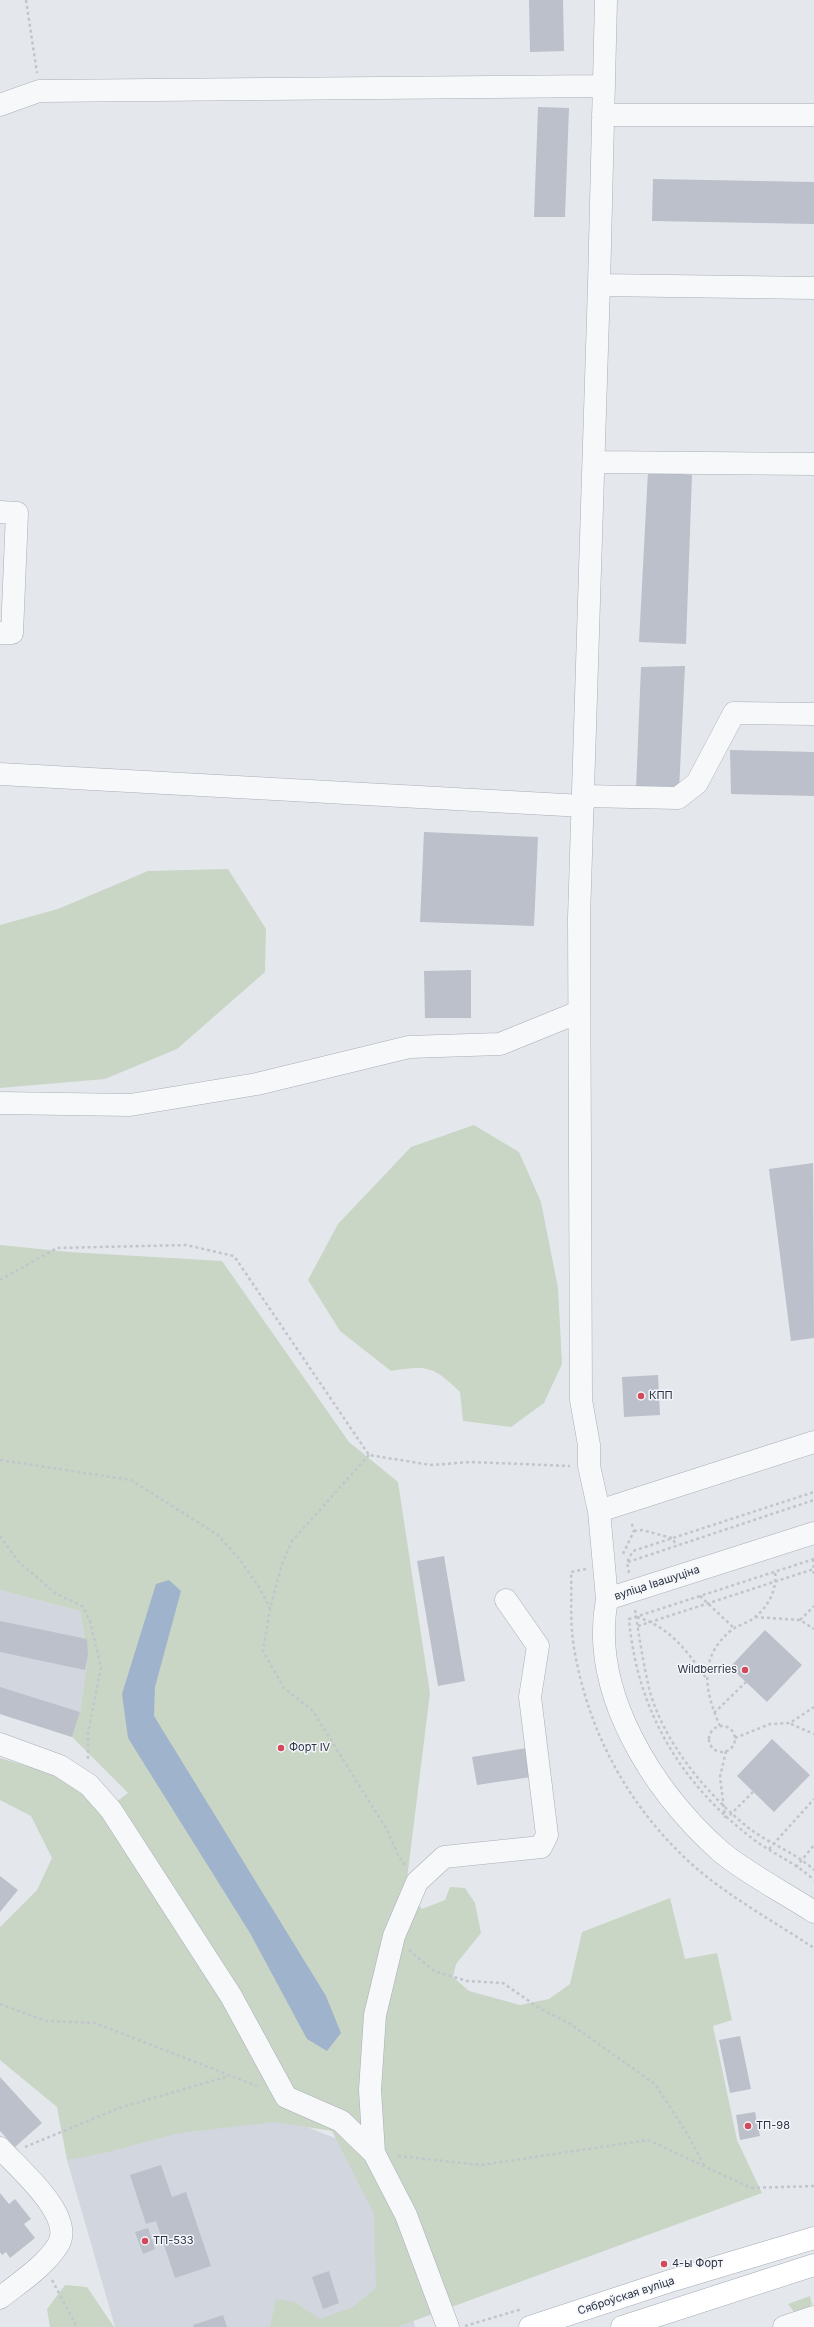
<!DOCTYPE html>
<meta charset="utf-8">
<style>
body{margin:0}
canvas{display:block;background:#e4e7ec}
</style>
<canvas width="814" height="2327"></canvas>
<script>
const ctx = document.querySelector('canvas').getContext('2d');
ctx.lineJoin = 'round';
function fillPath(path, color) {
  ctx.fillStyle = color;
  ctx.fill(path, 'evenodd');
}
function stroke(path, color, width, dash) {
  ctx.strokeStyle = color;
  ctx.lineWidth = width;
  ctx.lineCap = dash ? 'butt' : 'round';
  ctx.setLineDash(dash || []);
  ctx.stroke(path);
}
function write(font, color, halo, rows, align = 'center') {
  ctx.font = font + ' Inter,sans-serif';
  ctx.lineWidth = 3;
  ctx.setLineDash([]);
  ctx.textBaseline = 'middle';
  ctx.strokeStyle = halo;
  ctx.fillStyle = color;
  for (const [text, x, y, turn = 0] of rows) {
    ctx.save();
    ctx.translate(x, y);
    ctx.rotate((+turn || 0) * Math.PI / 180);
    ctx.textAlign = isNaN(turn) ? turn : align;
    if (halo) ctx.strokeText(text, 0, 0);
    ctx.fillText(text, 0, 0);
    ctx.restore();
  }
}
const built = new Path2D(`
 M0 1590 80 1611 88 1656 80 1712 72 1737 0 1714Z
 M263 2109 342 2141 382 2196 415 2327H115L67 2160Z`);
const green = new Path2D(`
 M228 869 266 929 265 972 177 1049 105 1079 0 1088V925L58 909 148 871Z
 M474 1125 519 1152 541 1202 558 1288 562 1364 544 1403 511 1427 463 1421 460 1392C433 1366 428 1365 391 1371L340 1331 308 1280 338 1224 411 1147Z
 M0 1245 69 1252 222 1261 349 1442 398 1482 430 1693 407 1879 411 1896 422 1909 445 1900 450 1887 465 1888 475 1903 481 1933 456 1964 453 1977 469 1991 520 2005 549 1999 570 1984 582 1932 670 1898 685 1959 717 1953 732 2020 713 2026 737 2140 762 2193 397 2327H270L276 2299 294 2302 320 2319 353 2307 376 2288 374 2214 332 2131 275 2122 179 2133 104 2153 67 2160 57 2107 0 2060V1927L37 1890 52 1858 31 1816 0 1800V1758L58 1775 112 1805 128 1793 72 1737 80 1712 88 1656 80 1611 0 1590Z
 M65 2285 87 2287 114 2327H50L47 2309Z
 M810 2296 812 2304 808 2311 799 2315 794 2312 788 2304Z`);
const water = new Path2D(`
 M169 1580 181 1591 155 1687 154 1716 326 1996 341 2033 327 2051 307 2039 250 1933 128 1738 122 1694 156 1584Z`);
const building = new Path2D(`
 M529 0H563L564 51 530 52Z
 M538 107 569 108 565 217H534Z
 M653 179 814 182V224L652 221Z
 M648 471 692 475 686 644 639 642Z
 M685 666 679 791 636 789 641 667Z
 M730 750 814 752V796L731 794Z
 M424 832 538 837 534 926 420 922Z
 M471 970V1018H425L424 971Z
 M813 1163 814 1338 791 1341 769 1169Z
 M658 1375 660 1415 624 1417 622 1377Z
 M444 1556 465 1681 438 1686 417 1561Z
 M0 1621 87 1639 88 1656 85 1670 0 1652Z
 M765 1630 802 1665 767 1702 730 1667Z
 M0 1687 80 1712 72 1737 0 1714Z
 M772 1739 810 1775 774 1812 737 1776Z
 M527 1748 531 1777 477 1785 472 1757Z
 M0 1876 18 1890 0 1912Z
 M740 2036 751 2089 730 2093 719 2040Z
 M0 2077 42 2123 15 2147 0 2131Z
 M755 2112 760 2136 740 2140 736 2115Z
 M161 2165 172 2197 186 2192 211 2266 175 2278 156 2221 146 2224 130 2175Z
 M0 2193 9 2204 15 2199 31 2219 24 2224 35 2238 10 2258 6 2252 2 2255 0 2252Z
 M148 2228 155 2249 143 2254 135 2232Z
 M329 2271 339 2303 323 2309 312 2277Z
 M223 2315 227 2327H194L193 2325Z`);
const path = new Path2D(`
 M26 0 37 73
 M0 1280 57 1248 186 1245 234 1256 369 1455 431 1465 471 1462 570 1466
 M369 1455 292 1541 282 1564 270 1609 263 1651 284 1688 313 1711 387 1830 399 1857 406 1867
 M0 1460 131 1480 218 1535 240 1560 259 1587 270 1608
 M634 1531 642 1530 672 1538 677 1546
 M0 1536 19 1562 55 1593 82 1606 90 1621 101 1668 88 1733V1761
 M623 1554 634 1531 631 1521
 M813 1559 814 1574
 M814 1559 629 1619C637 1711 681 1784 753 1839 773 1854 796 1863 814 1880
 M628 1562 814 1500
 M586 1569 571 1572C572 1595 570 1619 573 1641 586 1730 629 1809 696 1868 730 1897 776 1923 814 1948
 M629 1573 627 1562 633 1551 814 1492
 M700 1596 734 1628
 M635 1610C639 1636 643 1662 649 1688 663 1742 707 1795 750 1829 770 1844 796 1853 814 1870
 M637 1617C670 1627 687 1651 706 1678
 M755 1617 800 1620 814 1629
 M800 1620 814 1606
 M638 1626 814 1569
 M714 1713 746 1682
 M791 1724 814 1734
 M720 1726C704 1690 698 1656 733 1629 740 1624 749 1623 755 1617 769 1606 777 1589 775 1572
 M709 1739a13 13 0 1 1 26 0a13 13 0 1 1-26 0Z
 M735 1738 770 1724 790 1723 814 1707
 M726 1751 720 1777 725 1817 731 1814 753 1792
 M769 1849 814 1799
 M796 1867 814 1845
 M409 1950 434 1971 467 1981 503 1983 539 2008 569 2023 655 2084 686 2132 704 2165
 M0 2004 46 2021 95 2023 257 2086
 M25 2147 119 2108 229 2076
 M398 2156 481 2165 648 2140 751 2188 814 2186
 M52 2280 77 2327
 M465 2326 522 2309`);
const minor = new Path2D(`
 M606 0 599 285 579 918 581 1400 589 1445V1466L599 1511 607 1599
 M0 105 39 91 604 86
 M603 115H814
 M599 285 814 288
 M594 462 814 464
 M0 512 17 513 12 633H0
 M0 774 583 806
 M584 796 678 798 697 783 734 713 814 714
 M0 1103 130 1105 257 1084 409 1047 500 1044 579 1012
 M599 1511 814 1442
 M814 1533 607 1599C589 1692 653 1791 720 1851 746 1873 785 1893 814 1912
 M0 1744 60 1766 89 1785 111 1810 231 1996 286 2097 341 2121 374 2153 406 2215 448 2327
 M0 2148C17 2167 76 2216 58 2245 44 2267 20 2282 0 2298
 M374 2153 370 2090 375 2015 394 1936 417 1882 444 1857 541 1847 547 1835 530 1697 538 1646 506 1600
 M784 2327 814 2317`);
const major = new Path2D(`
 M530 2327 667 2282 814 2238
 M622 2327 814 2265`);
const markers = [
 [641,1396,4,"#d1495b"],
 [745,1670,4,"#d1495b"],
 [281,1748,4,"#d1495b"],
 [748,2126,4,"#d1495b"],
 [145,2241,4,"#d1495b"],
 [664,2264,4,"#d1495b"]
];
const poiNames = [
 ["КПП",649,1396],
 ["Wildberries",737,1670,"right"],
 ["Форт IV",289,1748],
 ["ТП-98",756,2126],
 ["ТП-533",153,2241],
 ["4-ы Форт",672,2264]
];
const streetNames = [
 ["вуліца Івашуціна",657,1583,-18],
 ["Сяброўская вуліца",626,2296,-18]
];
fillPath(built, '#d2d6de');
fillPath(green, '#c9d6c5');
fillPath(water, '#9fb4cc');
fillPath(building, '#bbc0ca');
stroke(minor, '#a9aeb7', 23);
stroke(major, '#a3abb8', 23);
stroke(path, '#c2c5cb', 2.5, [3, 3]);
stroke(minor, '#f7f8fa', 22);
stroke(major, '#fff', 22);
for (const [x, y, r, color] of markers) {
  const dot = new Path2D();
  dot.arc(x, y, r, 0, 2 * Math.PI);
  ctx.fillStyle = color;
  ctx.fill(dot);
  stroke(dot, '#f4f6f9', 1.5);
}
write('11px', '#2b3445', '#f4f6f9', poiNames, 'left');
write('11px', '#2b3445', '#f4f6f9', streetNames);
</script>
